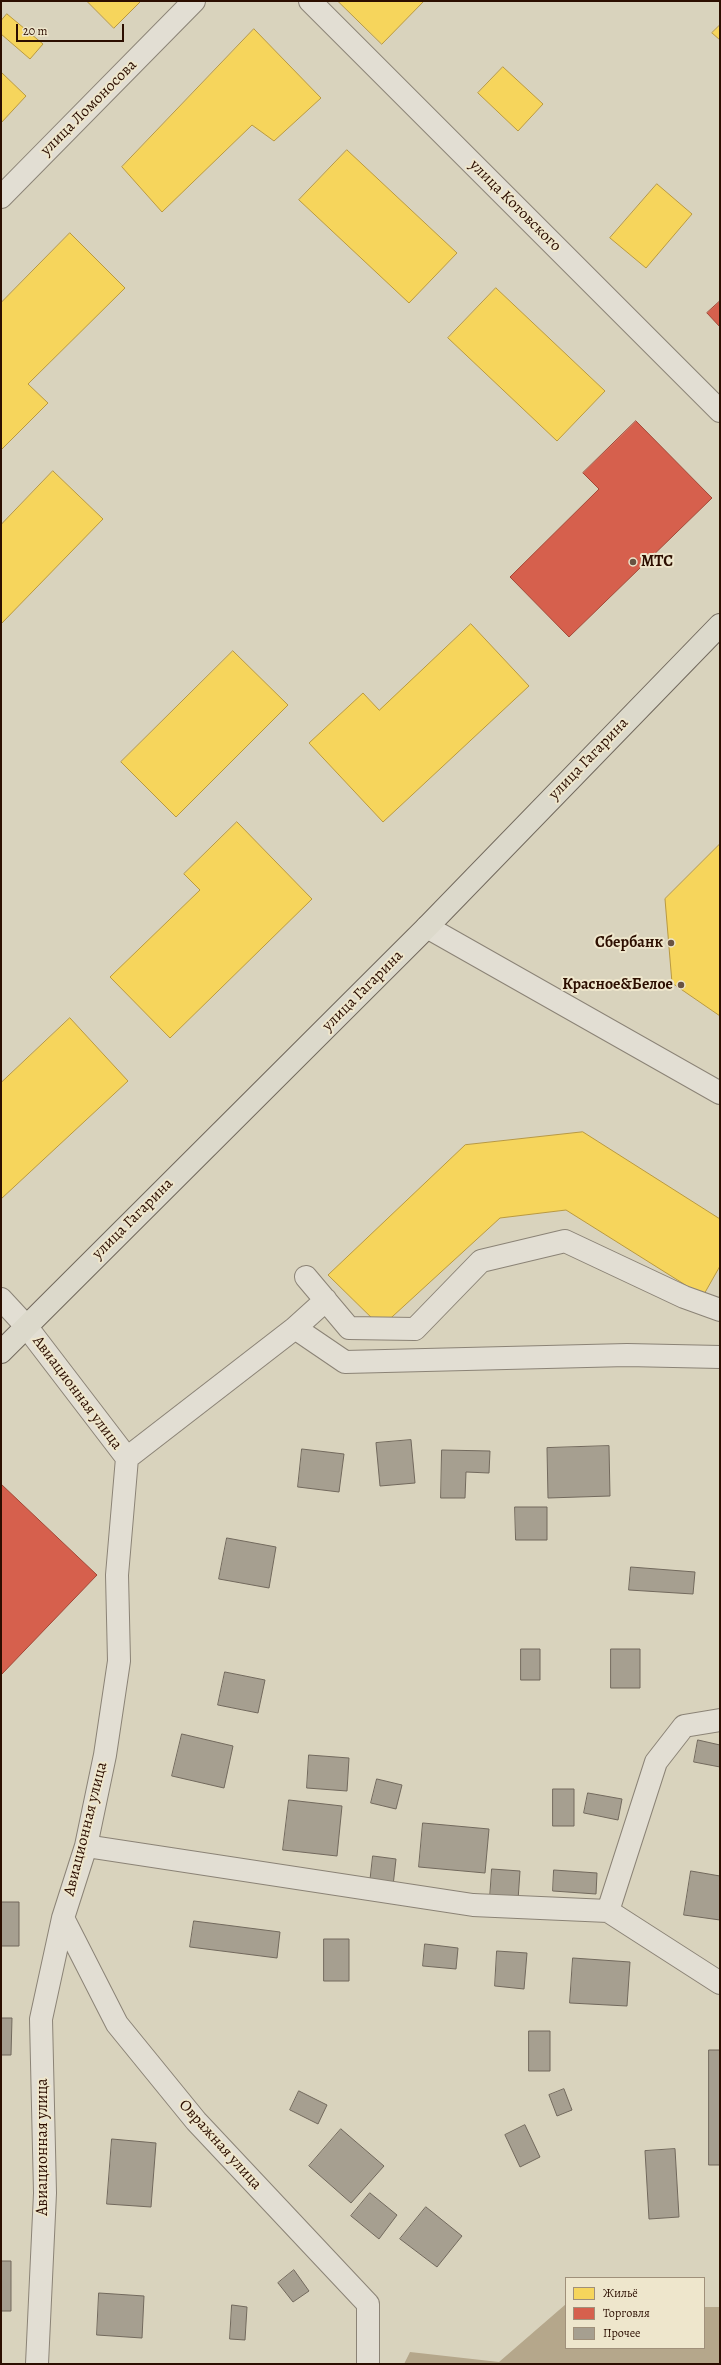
<!DOCTYPE html>
<meta charset="utf-8">
<style>
body{margin:0}
#map{position:relative;width:721px;height:2365px;overflow:hidden;background:#d9d3bd;font-family:Alegreya,serif}
canvas{display:block}
.frame{position:absolute;inset:0;border:2px solid #2c0e00;pointer-events:none}
.legend{position:absolute;left:565px;top:2277px;width:140px;height:72px;box-sizing:border-box;background:#eee6cc;border:1px solid #a0907a;margin:0;padding:5px 7px;list-style:none;font-size:12px;color:#2c0e00}
.legend li{display:flex;align-items:center;gap:8px;height:20px}
.legend b{width:20px;border:1px solid #a0907a}
.scale{position:absolute;left:16px;top:24px;width:108px;height:18px;box-sizing:border-box;border:2px solid #2c0e00;border-top:0;padding-left:5px;font-size:12px;line-height:14px;white-space:nowrap;color:#2c0e00;-webkit-text-stroke:3px #eee6cc;paint-order:stroke}
</style>
<div id="map">
<canvas width="721" height="2365"></canvas>
<div class="frame"></div>
<ul class="legend">
<li><b style="height:11px;background:#f6d55c"></b>Жильё</li>
<li><b style="height:11px;background:#d6604d"></b>Торговля</li>
<li><b style="height:11px;background:#a69f90"></b>Прочее</li>
</ul>
<div class="scale">20 m</div>
</div>
<script>
const ctx = document.querySelector('canvas').getContext('2d');
ctx.lineJoin = 'round';
function fillPath(path, color) {
  ctx.fillStyle = color;
  ctx.fill(path, 'evenodd');
}
function stroke(path, color, width, dash) {
  ctx.strokeStyle = color;
  ctx.lineWidth = width;
  ctx.lineCap = dash ? 'butt' : 'round';
  ctx.setLineDash(dash || []);
  ctx.stroke(path);
}
function write(font, color, halo, rows, align = 'center') {
  ctx.font = font + ' Alegreya,serif';
  ctx.lineWidth = 4;
  ctx.setLineDash([]);
  ctx.textBaseline = 'middle';
  ctx.strokeStyle = halo;
  ctx.fillStyle = color;
  for (const [text, x, y, turn = 0] of rows) {
    ctx.save();
    ctx.translate(x, y);
    ctx.rotate((+turn || 0) * Math.PI / 180);
    ctx.textAlign = isNaN(turn) ? turn : align;
    if (halo) ctx.strokeText(text, 0, 0);
    ctx.fillText(text, 0, 0);
    ctx.restore();
  }
}
const water = new Path2D(`
 M566 2304V2348H704V2307H720V2364H404L410 2352 499 2362Z`);
const homes = new Path2D(`
 M87 1H141L114 28Z
 M338 1H424L382 44Z
 M7 14 43 44 30 59 1 34V21Z
 M720 25V40L712 33Z
 M254 29 321 98 274 141 252 125 162 212 122 167Z
 M503 67 543 104 518 131 478 93Z
 M1 72 26 96 1 123Z
 M347 150 457 253 409 303 299 200Z
 M657 184 692 214 646 268 610 238Z
 M70 233 125 288 28 384 48 403 1 450V303Z
 M496 288 605 391 557 441 448 338Z
 M53 471 103 519 1 624V525Z
 M471 624 529 686 383 822 309 743 363 693 379 710Z
 M233 651 288 705 176 817 121 762Z
 M237 822 312 899 170 1038 110 977 200 890 184 874Z
 M720 844V1016L672 983 665 899Z
 M70 1018 128 1081 1 1199V1083Z
 M583 1132 720 1219V1266L703 1296 566 1210 500 1218 381 1327 328 1275 465 1145Z`);
const shops = new Path2D(`
 M720 301V327L707 313Z
 M636 421 712 498 569 637 510 577 599 489 583 473Z
 M1 1484 97 1575 1 1675Z`);
const building = new Path2D(`
 M411 1440 415 1483 380 1486 376 1443Z
 M609 1446 610 1496 548 1498 547 1448Z
 M302 1449 344 1454 339 1492 298 1487Z
 M442 1450 490 1451 489 1473 466 1472 465 1498H441Z
 M515 1507H547V1540H516Z
 M227 1538 276 1547 269 1588 219 1579Z
 M631 1567 695 1572 693 1594 629 1590Z
 M521 1649H540V1680H521Z
 M611 1649H640V1688H611Z
 M225 1672 265 1680 258 1713 218 1705Z
 M182 1734 233 1746 224 1788 172 1776Z
 M698 1740 720 1745V1767L694 1762Z
 M309 1755 349 1758 347 1791 307 1788Z
 M377 1779 402 1785 396 1809 371 1803Z
 M553 1789H574V1826H553Z
 M588 1793 622 1799 618 1820 584 1813Z
 M289 1800 342 1806 337 1856 283 1850Z
 M423 1823 489 1829 485 1873 419 1867Z
 M373 1856 396 1859 393 1886 370 1883Z
 M492 1869 520 1871 518 1900 490 1898Z
 M554 1870 597 1873 596 1894 553 1891Z
 M691 1871 720 1876V1920L684 1915Z
 M1 1902H19V1946H1Z
 M194 1921 280 1932 277 1958 190 1947Z
 M324 1939H349V1981H324Z
 M425 1944 458 1948 456 1969 423 1966Z
 M497 1951 527 1953 524 1989 495 1986Z
 M573 1958 630 1962 627 2006 570 2003Z
 M1 2018H12L11 2055H1Z
 M529 2031H550V2071H529Z
 M709 2050H720V2165H709Z
 M564 2089 572 2110 557 2116 549 2095Z
 M299 2091 327 2105 318 2124 290 2110Z
 M525 2125 540 2157 520 2167 505 2135Z
 M341 2129 384 2166 351 2203 309 2166Z
 M112 2139 156 2143 151 2207 107 2204Z
 M675 2149 679 2217 649 2219 645 2151Z
 M370 2193 397 2215 379 2239 351 2216Z
 M426 2207 462 2236 437 2267 400 2239Z
 M1 2261H11V2311H1Z
 M294 2270 309 2291 293 2302 278 2283Z
 M99 2293 144 2296 142 2338 97 2335Z
 M232 2305 247 2307 245 2340 230 2339Z`);
const minor = new Path2D(`
 M310 1 720 411
 M1 197 194 1
 M427 927 720 1093
 M306 1277 349 1328 415 1329 481 1261 565 1241 684 1297 720 1310
 M1 1299 26 1326 127 1458 117 1575 119 1661 105 1755 86 1846 63 1918 41 2019 45 2193 37 2364
 M295 1328 345 1362 627 1355 720 1357
 M127 1458 295 1328 326 1300
 M86 1846 473 1905 608 1911 720 1983
 M608 1911 656 1762 684 1726 720 1720
 M63 1918 117 2024 196 2121 368 2304V2364`);
const major = new Path2D(`
 M1 1352 427 927 720 625`);
const markers = [
 [633,562,4,"#695342"],
 [671,943,4,"#695342"],
 [681,985,4,"#695342"]
];
const streetNames = [
 ["улица Ломоносова",89,108,-45],
 ["улица Котовского",515,206,45],
 ["улица Гагарина",589,759,-46],
 ["улица Гагарина",363,991,-45],
 ["улица Гагарина",133,1219,-45],
 ["Авиационная улица",77,1393,53],
 ["Авиационная улица",86,1829,-76],
 ["Овражная улица",220,2145,48],
 ["Авиационная улица",43,2147,-90]
];
const poiNames = [
 ["МТС",641,562,"left"],
 ["Сбербанк",663,943],
 ["Красное&Белое",673,985]
];
fillPath(water, '#b5a78b');
fillPath(homes, '#f6d55c');
stroke(homes, '#b99940', 1);
fillPath(shops, '#d6604d');
stroke(shops, '#a34736', 1);
fillPath(building, '#a69f90');
stroke(building, '#72695d', 1);
stroke(minor, '#8b8376', 24);
stroke(major, '#72695d', 24);
stroke(minor, '#e2ded3', 22);
stroke(major, '#dcd9cb', 22);
for (const [x, y, r, color] of markers) {
  const dot = new Path2D();
  dot.arc(x, y, r, 0, 2 * Math.PI);
  ctx.fillStyle = color;
  ctx.fill(dot);
  stroke(dot, '#eee6cc', 1.5);
}
write('16px', '#2c0e00', '#eee6cc', streetNames);
write('bold 16px', '#2c0e00', '#eee6cc', poiNames, 'right');
</script>
